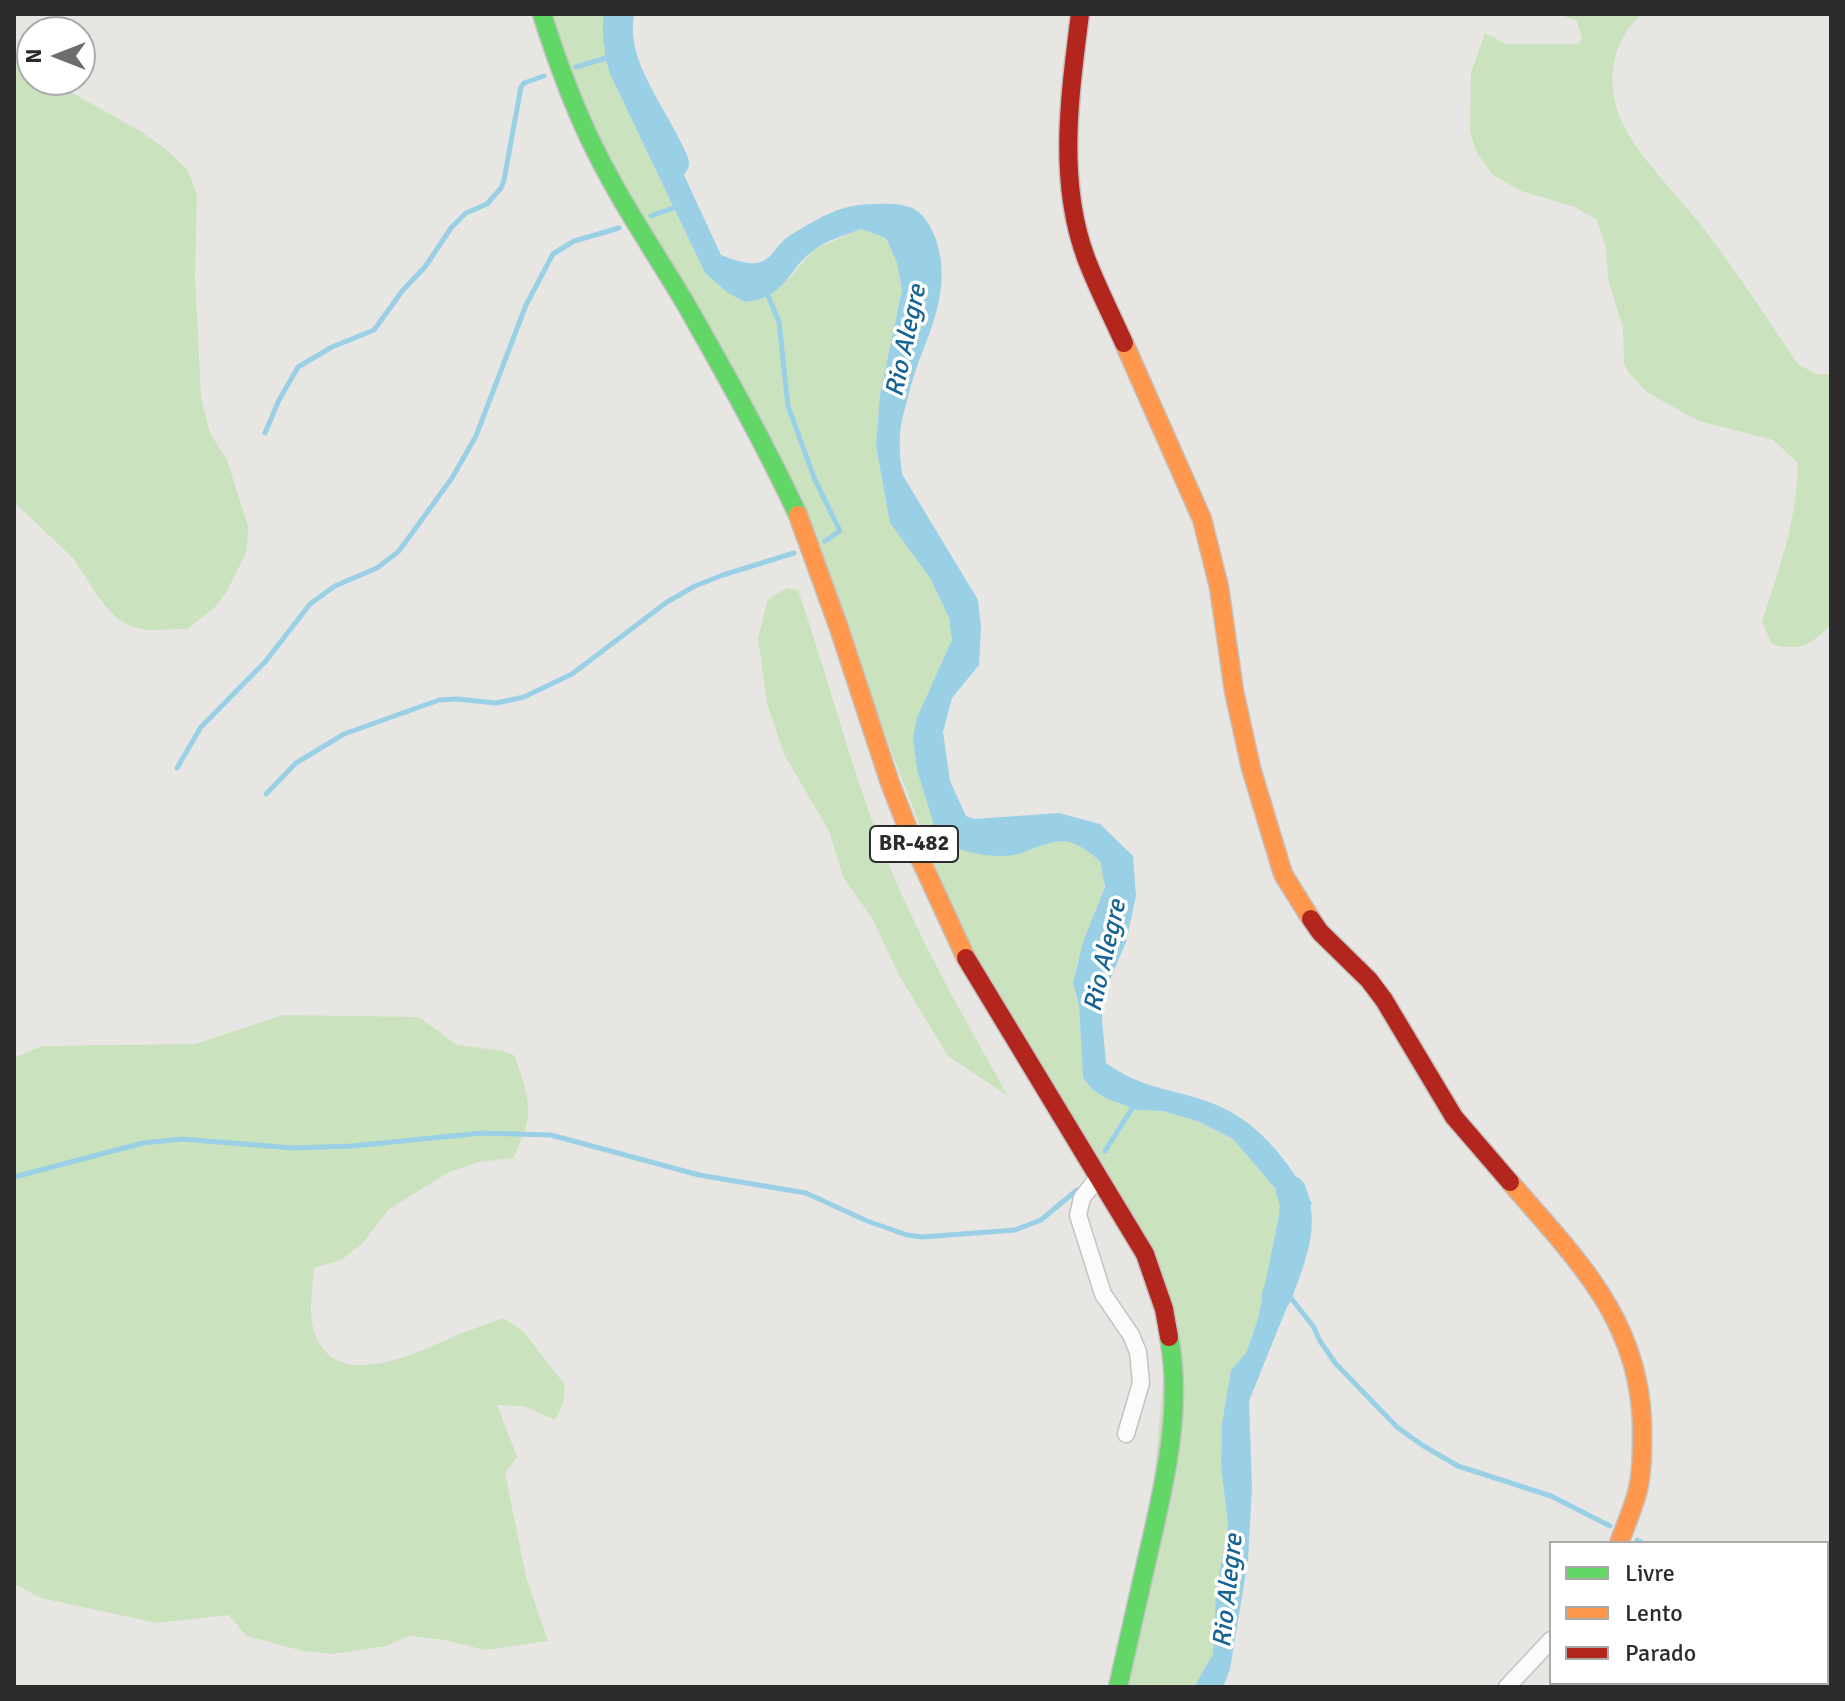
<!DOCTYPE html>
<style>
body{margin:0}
#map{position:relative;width:1845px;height:1701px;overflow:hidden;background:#e8e6e2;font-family:Signika,sans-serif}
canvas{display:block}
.frame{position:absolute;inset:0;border:16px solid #2b2b2b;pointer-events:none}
.legend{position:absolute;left:1549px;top:1541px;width:280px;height:144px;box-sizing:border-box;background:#fff;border:2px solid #aaa;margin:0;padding:10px 14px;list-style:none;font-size:24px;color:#2b2b2b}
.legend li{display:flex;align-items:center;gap:16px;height:40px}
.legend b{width:40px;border:2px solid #aaa}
.north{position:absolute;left:16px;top:16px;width:80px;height:80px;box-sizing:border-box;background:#fff;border:2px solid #aaa;border-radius:50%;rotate:270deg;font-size:22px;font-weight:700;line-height:32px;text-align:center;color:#2b2b2b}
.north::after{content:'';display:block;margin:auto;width:28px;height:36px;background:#6d6c6b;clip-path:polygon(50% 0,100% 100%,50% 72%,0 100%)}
</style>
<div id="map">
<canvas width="1845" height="1701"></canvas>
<div class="frame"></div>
<ul class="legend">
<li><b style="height:10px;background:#63d668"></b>Livre</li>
<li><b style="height:10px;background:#ff974d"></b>Lento</li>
<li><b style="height:10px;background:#b3261e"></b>Parado</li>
</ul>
<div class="north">N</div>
</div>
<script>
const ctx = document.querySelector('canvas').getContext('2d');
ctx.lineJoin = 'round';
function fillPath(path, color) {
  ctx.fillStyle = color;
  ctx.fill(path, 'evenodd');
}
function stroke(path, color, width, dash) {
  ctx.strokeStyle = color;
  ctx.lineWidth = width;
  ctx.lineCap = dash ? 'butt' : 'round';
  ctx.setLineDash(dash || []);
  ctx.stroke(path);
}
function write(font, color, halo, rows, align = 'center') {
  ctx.font = font + ' Signika,sans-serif';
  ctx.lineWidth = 7;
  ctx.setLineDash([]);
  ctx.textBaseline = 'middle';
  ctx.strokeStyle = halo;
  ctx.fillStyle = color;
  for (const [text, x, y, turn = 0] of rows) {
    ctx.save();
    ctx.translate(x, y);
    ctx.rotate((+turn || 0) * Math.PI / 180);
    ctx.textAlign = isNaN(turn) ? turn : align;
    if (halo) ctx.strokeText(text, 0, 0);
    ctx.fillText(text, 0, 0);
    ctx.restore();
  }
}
const green = new Path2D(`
 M547 14H606L605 57 610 74 705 273 728 293 789 279 813 250 861 229 886 238 897 263 902 290 880 394 876 446 890 523 930 578 949 618 952 640 913 738 917 770 940 843 989 855H1015L1055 841 1079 843 1100 861C1102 869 1105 878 1104 886 1102 921 1061 968 1079 1004L1083 1078 1092 1089 1105 1098 1138 1110 1163 1111 1197 1121 1233 1139 1280 1194 1279 1215 1258 1319 1246 1353 1231 1370 1222 1423 1221 1465 1228 1525 1216 1591 1213 1654 1194 1687H1127L1141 1623 1169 1314 980 983 849 640 585 110Z
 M1559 14H1642C1609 41 1605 89 1624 126 1640 160 1684 201 1707 233 1739 275 1768 320 1798 364L1816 374H1831V624C1812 645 1800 652 1772 644L1762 622C1778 573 1800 512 1797 462L1773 440 1699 421 1648 393 1628 372 1624 362 1623 328 1608 279 1606 248 1597 220 1575 207 1521 191 1492 174 1477 153 1470 132 1471 73 1485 33 1506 44H1579L1582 39 1577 21Z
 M14 57 32 69V80H49L140 131 168 151 188 171 197 195 195 275 201 397 210 433 227 460 248 526 247 551 227 591 215 607 187 629 148 630 132 627 118 619 101 601 73 558 14 502Z
 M787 588 798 590C829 680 852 773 888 862 921 944 965 1019 1008 1096L948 1056 900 977 872 918 843 877 829 831 784 754 767 703 758 638 768 599Z
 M283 1015 419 1017 457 1045 504 1051 515 1056C530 1104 536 1111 513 1158L478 1162 449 1172 389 1209 362 1244 341 1260 314 1268C313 1285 309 1307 312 1323 327 1398 415 1354 457 1335 472 1329 488 1324 503 1318L523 1331 565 1385 563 1403 555 1420 524 1406 497 1405 517 1457 505 1473 526 1577 548 1641 485 1650 445 1640 409 1636 386 1646 332 1654 303 1651 247 1636 228 1615 157 1623 41 1598 14 1584V1058L42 1046 195 1044Z`);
const water = new Path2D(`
 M606 14H633L630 34 636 68 655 125 665 137 677 160 721 255C732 259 744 264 756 263 771 261 774 249 784 240 789 235 798 231 804 227 831 211 847 204 878 204 908 203 923 207 935 237 953 285 931 328 915 372 910 388 906 404 902 420 898 438 900 456 902 474L978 600 981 627 979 665 952 698 943 732 950 781 966 816 974 819 1059 813 1100 824 1133 856 1136 896 1126 942 1104 994 1102 1020 1106 1063C1142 1089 1170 1088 1209 1102 1257 1119 1288 1160 1312 1203L1287 1252 1295 1269V1287L1249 1401 1252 1487 1248 1560 1230 1669 1223 1687H1194L1213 1654 1216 1591 1228 1525 1221 1465 1222 1423 1231 1370 1246 1353 1258 1319 1279 1215 1280 1194 1233 1139 1197 1121 1163 1111 1138 1110 1105 1098 1092 1089 1083 1078 1079 1005 1073 983 1083 942 1105 887 1100 861C1073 839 1065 836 1032 849 1026 851 1020 854 1014 855 990 859 962 851 940 843L938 838 917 770 913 738 917 718 952 640 949 618 930 578 890 523 876 446 880 394 902 290 897 263 886 238 861 229C846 235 827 240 814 250 786 270 788 297 745 302L728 293 705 273 610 74 605 57Z`);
const stream = new Path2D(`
 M576 67 610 57
 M651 216 676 207
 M767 293 779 322 788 406 815 480 840 531 825 541
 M265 433 279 400 298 367 332 347 374 330 403 290 425 267 451 228 466 213 487 204 501 188 504 180 521 87 524 83 544 76
 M177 768 201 727 265 662 310 604 335 586 377 568 398 552 407 540 452 478 476 436 526 305 553 254 574 241 619 228
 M266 794 296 763 344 734 439 700 457 699 496 703 524 697 572 674 667 602 695 586 723 575 794 553
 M1105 1151 1135 1104
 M14 1177 143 1143 182 1139 293 1148 352 1146 482 1133 551 1135 699 1175 806 1193 867 1221 907 1235 922 1237 1015 1230 1041 1220 1077 1190
 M1287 1293 1313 1326 1320 1341 1336 1364 1397 1427 1422 1445 1458 1466 1551 1496 1610 1526
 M1637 1540 1643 1543
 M1827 1603 1831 1604`);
const river = new Path2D(`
 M619 14C610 69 655 116 674 163
 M1277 1295C1289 1262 1306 1226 1291 1191`);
const street = new Path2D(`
 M1099 1176 1082 1198 1078 1215 1103 1294 1131 1335 1138 1352 1141 1383 1126 1434
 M1576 1683 1581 1687
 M1507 1687 1551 1640`);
const fast = new Path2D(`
 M542 14C555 55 569 94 587 133 615 194 653 249 687 306 726 375 765 444 798 515
 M1118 1687C1128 1643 1138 1599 1148 1555 1164 1486 1183 1409 1169 1337`);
const slow = new Path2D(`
 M1124 343 1202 519 1219 587 1234 691 1251 768 1283 874 1311 919
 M798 515 839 628 890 783 917 852 966 958
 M1510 1182C1575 1258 1639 1318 1642 1424 1642 1448 1643 1473 1636 1497 1631 1512 1625 1528 1619 1543`);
const jam = new Path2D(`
 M1080 14C1070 94 1057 180 1086 258 1097 287 1111 314 1124 343
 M1311 919 1320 932 1369 980 1384 1000 1454 1117 1510 1182
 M966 958 1145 1254 1164 1309 1169 1337`);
const shields = [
 [914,844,88]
];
const shieldNames = [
 ["BR-482",914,844]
];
const waterNames = [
 ["Rio Alegre",907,341,-78],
 ["Rio Alegre",1106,956,-77],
 ["Rio Alegre",1229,1591,-84]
];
fillPath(green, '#cae2bd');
fillPath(water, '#9ad0e6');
stroke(stream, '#9ad0e6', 5);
stroke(river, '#9ad0e6', 30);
stroke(street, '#c2c2c2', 19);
stroke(fast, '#c2c2c2', 21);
stroke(slow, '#c2c2c2', 21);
stroke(jam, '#c2c2c2', 21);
stroke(street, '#fcfbfb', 16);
stroke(fast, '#63d668', 18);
stroke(slow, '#ff974d', 18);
stroke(jam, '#b3261e', 18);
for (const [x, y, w] of shields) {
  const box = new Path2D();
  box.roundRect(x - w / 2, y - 18, w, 36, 6);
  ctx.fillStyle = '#fff';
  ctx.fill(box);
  stroke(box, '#2b2b2b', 2);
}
write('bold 22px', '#2b2b2b', null, shieldNames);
write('italic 26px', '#156495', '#fff', waterNames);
</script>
